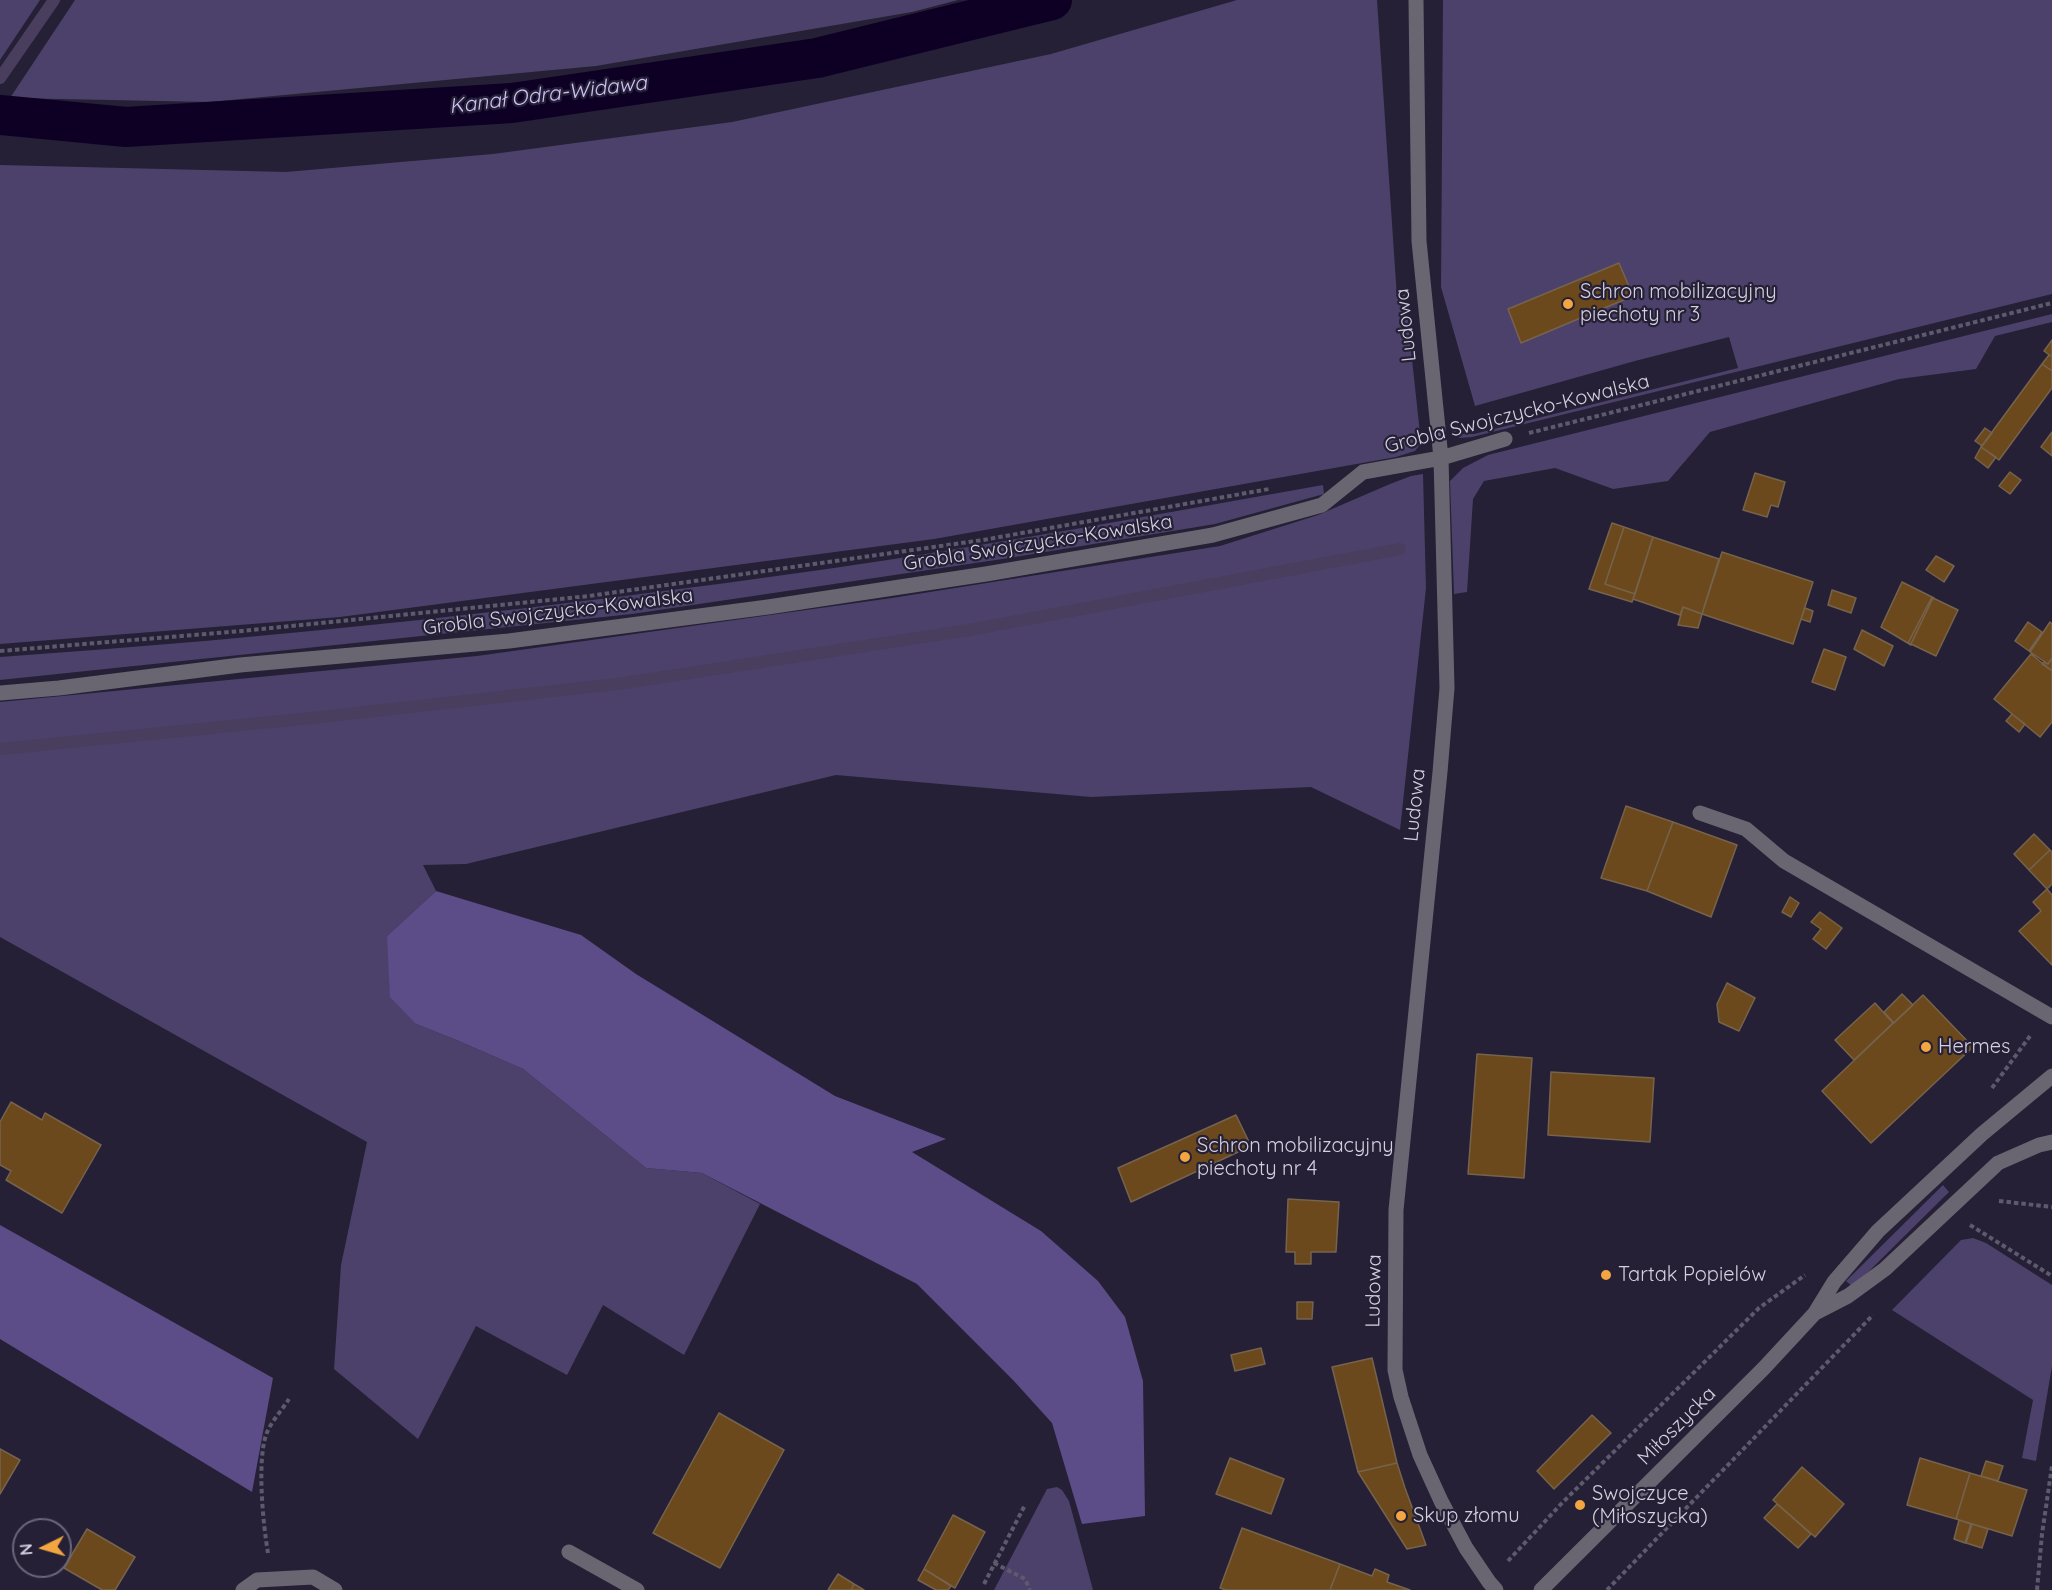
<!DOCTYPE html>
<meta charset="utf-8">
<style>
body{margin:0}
#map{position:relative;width:2052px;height:1590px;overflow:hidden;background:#252035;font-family:Quicksand,sans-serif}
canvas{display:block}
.north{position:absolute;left:12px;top:1518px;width:60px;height:60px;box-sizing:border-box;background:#252035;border:2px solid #6b6679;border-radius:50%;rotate:265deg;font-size:16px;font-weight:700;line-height:24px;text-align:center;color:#d3d0df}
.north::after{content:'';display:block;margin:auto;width:21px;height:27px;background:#f2a541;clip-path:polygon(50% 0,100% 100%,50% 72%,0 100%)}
</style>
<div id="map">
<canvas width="2052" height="1590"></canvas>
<div class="north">N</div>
</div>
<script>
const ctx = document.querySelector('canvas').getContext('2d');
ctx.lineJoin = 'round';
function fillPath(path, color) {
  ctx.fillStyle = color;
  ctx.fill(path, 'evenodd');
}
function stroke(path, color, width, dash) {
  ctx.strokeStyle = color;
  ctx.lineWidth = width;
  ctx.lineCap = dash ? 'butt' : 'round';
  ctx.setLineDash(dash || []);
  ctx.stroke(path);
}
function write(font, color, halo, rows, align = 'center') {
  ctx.font = font + ' Quicksand,sans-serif';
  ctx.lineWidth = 4.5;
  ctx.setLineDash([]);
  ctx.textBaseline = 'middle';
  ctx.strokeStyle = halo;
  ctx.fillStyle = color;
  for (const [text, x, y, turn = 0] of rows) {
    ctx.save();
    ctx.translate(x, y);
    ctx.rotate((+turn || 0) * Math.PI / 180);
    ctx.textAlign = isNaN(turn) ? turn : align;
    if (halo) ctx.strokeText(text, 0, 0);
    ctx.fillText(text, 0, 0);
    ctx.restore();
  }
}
const green = new Path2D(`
 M0 0H40L0 60Z
 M75 0H958L912 12 596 66 209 102 10 98Z
 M1237 0H1377L1397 298 1405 294 1421 443 1415 451 1396 457 934 539 340 617 0 644V165L286 172 493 154 732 122 1051 54Z
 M1443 0H2052V294L1472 437 1460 438 1452 435V430L1461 434H1474L1738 368 1729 337 1635 361 1475 406 1441 287Z
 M2052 314V322L1995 336 1976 369 1899 379 1710 432 1668 481 1613 489 1555 468 1484 481 1473 499 1467 592 1454 594 1450 481 1463 468 1488 455Z
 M1423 474 1426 588 1400 830 1311 787 1091 797 836 775 466 864 423 865 436 891 387 936 416 1024 454 1039 523 1069 646 1168 702 1173 760 1204 684 1355 603 1305 567 1375 476 1326 418 1439 334 1369 341 1265 367 1142 0 937V702L477 656 892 598 1220 546 1318 515 1390 484 1411 476Z
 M1323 485 1324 494 1215 524 1009 558 632 614 0 680V657C277 638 553 608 827 569 993 545 1158 514 1323 485Z
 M1943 1185 1949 1192 1853 1287 1846 1281Z
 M1973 1238 1986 1243 2052 1285V1366L2036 1461 2022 1458 2033 1400 1892 1310 1961 1240Z
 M1057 1487 1062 1490 1069 1501 1093 1590H994L1047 1489Z`);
const forest = new Path2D(`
 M436 891 581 935 636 974 835 1096 946 1139 912 1152 1041 1231 1098 1281 1125 1317 1143 1381 1145 1516 1082 1524 1052 1423 1013 1380 917 1284 702 1173 646 1168 523 1069 454 1039 416 1024 390 997 387 936Z
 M0 1225 273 1378 252 1492 0 1339Z`);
const stream = new Path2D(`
 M0 78 54 0
 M0 749 321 717 625 683 975 629 1400 549`);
const canal = new Path2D(`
 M0 115 126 127 512 103 817 58 1052 0`);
const building = new Path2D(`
 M1619 263 1633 296 1521 343 1508 309Z
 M2052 340V357L2044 351Z
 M2049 355 2052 357V371L2042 364Z
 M2042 364 2052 371V388L1999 460 1981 447Z
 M1985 428 1992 433 1982 446 1975 441Z
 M2052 432V456L2041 447Z
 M1981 447 1996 457 1988 468 1975 458Z
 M2010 472 2021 480 2010 494 1999 486Z
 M1755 473 1785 482 1778 507 1771 505 1767 517 1743 510Z
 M1612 523 1624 527 1605 584 1635 594 1632 602 1589 589Z
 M1624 527 1653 537 1635 594 1605 584Z
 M1653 537 1719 559 1702 614 1683 607 1680 615 1633 599Z
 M1722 552 1813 582 1793 644 1702 614Z
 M1936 556 1954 566 1944 582 1926 570Z
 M1902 582 1934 598 1932 597 1908 643 1911 645 1881 627Z
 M1832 590 1856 598 1851 613 1828 605Z
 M1932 597 1933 598 1911 644 1908 643Z
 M1933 598 1958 610 1936 656 1911 644Z
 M1683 607 1702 614 1698 628 1678 625Z
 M1805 608 1813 611 1810 622 1801 619Z
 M2028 622 2042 632 2029 651 2015 641Z
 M2050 622 2052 624V658L2048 664 2030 652Z
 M1862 630 1893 646 1884 666 1854 649Z
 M1824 649 1846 657 1835 690 1812 682Z
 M2031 654 2052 671V722L2040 737 1994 699Z
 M2052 658V671L2042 664 2044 662 2048 664Z
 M2012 714 2025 724 2019 732 2006 721Z
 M1626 806 1673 822 1647 891 1601 878Z
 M1673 822 1737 845 1711 917 1647 891Z
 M2034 834 2050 850 2029 870 2014 854Z
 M2050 850 2052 852V884L2047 889 2029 870Z
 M2047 889 2052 895V965L2019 931 2041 911 2033 902Z
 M1790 897 1799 903 1791 917 1782 912Z
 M1820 912 1842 928 1826 949 1813 939 1821 929 1811 922Z
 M1727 983 1755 998 1739 1031 1719 1022 1717 1004Z
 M1902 994 1913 1005 1894 1023 1884 1012Z
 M1923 995 1973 1047 1871 1143 1822 1091Z
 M1875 1003 1893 1023 1854 1060 1835 1040Z
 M1477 1054 1532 1058 1524 1178 1468 1174Z
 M1551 1072 1654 1078 1650 1142 1548 1135Z
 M11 1102 42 1120 45 1113 101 1145 62 1213 6 1180 11 1171 0 1165V1122Z
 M1236 1115 1251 1146 1131 1202 1118 1168Z
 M1288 1199 1339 1202 1336 1252H1311V1264H1295V1252H1286Z
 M1297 1302H1313L1312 1319H1297Z
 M1261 1348 1265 1364 1235 1371 1231 1355Z
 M1372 1358 1397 1463 1358 1472 1332 1367Z
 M719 1413 784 1450 720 1568 653 1533Z
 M1592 1415 1611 1433 1554 1489 1537 1471Z
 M0 1449 20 1460 0 1494Z
 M1230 1458 1284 1479 1271 1514 1216 1494Z
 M1920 1458 1970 1473 1956 1519 1907 1505Z
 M1986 1461 2003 1466 1998 1481 1981 1476Z
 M1397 1463 1405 1488 1426 1545 1407 1549 1358 1472Z
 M1802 1467 1844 1504 1815 1537 1773 1500Z
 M1970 1473 2027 1490 2012 1536 1956 1519Z
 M1777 1504 1811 1534 1798 1548 1764 1518Z
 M953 1515 985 1532 955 1588 924 1569Z
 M1959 1520 1971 1524 1965 1543 1954 1539Z
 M1972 1524 1988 1529 1982 1548 1966 1543Z
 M1242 1528 1340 1564 1330 1590H1226L1220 1588Z
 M87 1529 135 1557 115 1590H102L64 1568Z
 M1340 1564 1372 1576 1375 1569 1389 1575 1387 1582 1410 1590H1330Z
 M924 1569 951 1586 948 1590H936L918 1580Z
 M838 1574 854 1584 851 1590H828Z
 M854 1584 864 1590H851Z`);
const path = new Path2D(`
 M1529 433 2052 303
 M0 651 242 631 589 596 983 540 1269 489
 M1992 1088 2030 1036
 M1999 1201 2052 1207
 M1970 1225 2052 1276
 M268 1553C263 1524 257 1462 266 1435 270 1423 282 1410 289 1399
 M1508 1561 1561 1504 1759 1308 1805 1275
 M994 1563 1025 1579 1030 1590
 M984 1584 1025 1505
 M1607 1590 1873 1315
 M2037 1590 2042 1534 2052 1466`);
const minor = new Path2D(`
 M1416 0 1419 241 1441 458 1447 688 1440 772 1396 1210 1395 1370 1401 1397 1420 1455 1441 1501 1466 1548 1489 1582 1496 1590
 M0 693 59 688 240 665 509 641 768 607 986 574 1213 535 1322 505 1363 472 1441 458 1505 439
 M1700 813 1746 829 1784 861 2052 1017
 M1815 1313 1848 1296 1885 1269 1998 1163 2039 1145 2052 1142
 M569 1552 637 1590
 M243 1590 257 1580 313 1577 335 1590
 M1541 1590 1764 1368 1815 1313 1834 1282 1878 1231 1982 1134 2052 1076`);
const markers = [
 [1568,304,6,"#f2a541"],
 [1926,1047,6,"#f2a541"],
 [1185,1157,6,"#f2a541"],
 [1606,1275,6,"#f2a541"],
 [1580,1505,6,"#f2a541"],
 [1401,1516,6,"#f2a541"]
];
const poiNames = [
 ["Schron mobilizacyjny",1580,292],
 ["piechoty nr 3",1580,315],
 ["Hermes",1938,1047],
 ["Schron mobilizacyjny",1197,1146],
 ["piechoty nr 4",1197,1169],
 ["Tartak Popielów",1618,1275],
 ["Swojczyce",1592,1494],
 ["(Miłoszycka)",1592,1517],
 ["Skup złomu",1413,1516]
];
const streetNames = [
 ["Ludowa",1406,325,-96],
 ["Grobla Swojczycko-Kowalska",1517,414,-14],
 ["Grobla Swojczycko-Kowalska",1038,543,-9],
 ["Grobla Swojczycko-Kowalska",558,612,-7],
 ["Ludowa",1415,805,-84],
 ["Ludowa",1374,1291,-89],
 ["Miłoszycka",1677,1426,-45]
];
const waterNames = [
 ["Kanał Odra-Widawa",548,95,-7]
];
fillPath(green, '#4c416a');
fillPath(forest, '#5c4c88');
stroke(stream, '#493e5d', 12);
stroke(canal, '#0e0025', 40);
fillPath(building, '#6c491c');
stroke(building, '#76634d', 1.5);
stroke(path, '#5e5a6d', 4, [4.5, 3]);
stroke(minor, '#696672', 15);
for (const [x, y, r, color] of markers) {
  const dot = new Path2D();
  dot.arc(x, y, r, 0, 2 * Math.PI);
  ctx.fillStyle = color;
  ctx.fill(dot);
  stroke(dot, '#252035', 2);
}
write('20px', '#d3d0df', '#252035', poiNames, 'left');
write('20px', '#d3d0df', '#252035', streetNames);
write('italic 21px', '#cdc1f7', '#252035', waterNames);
</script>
